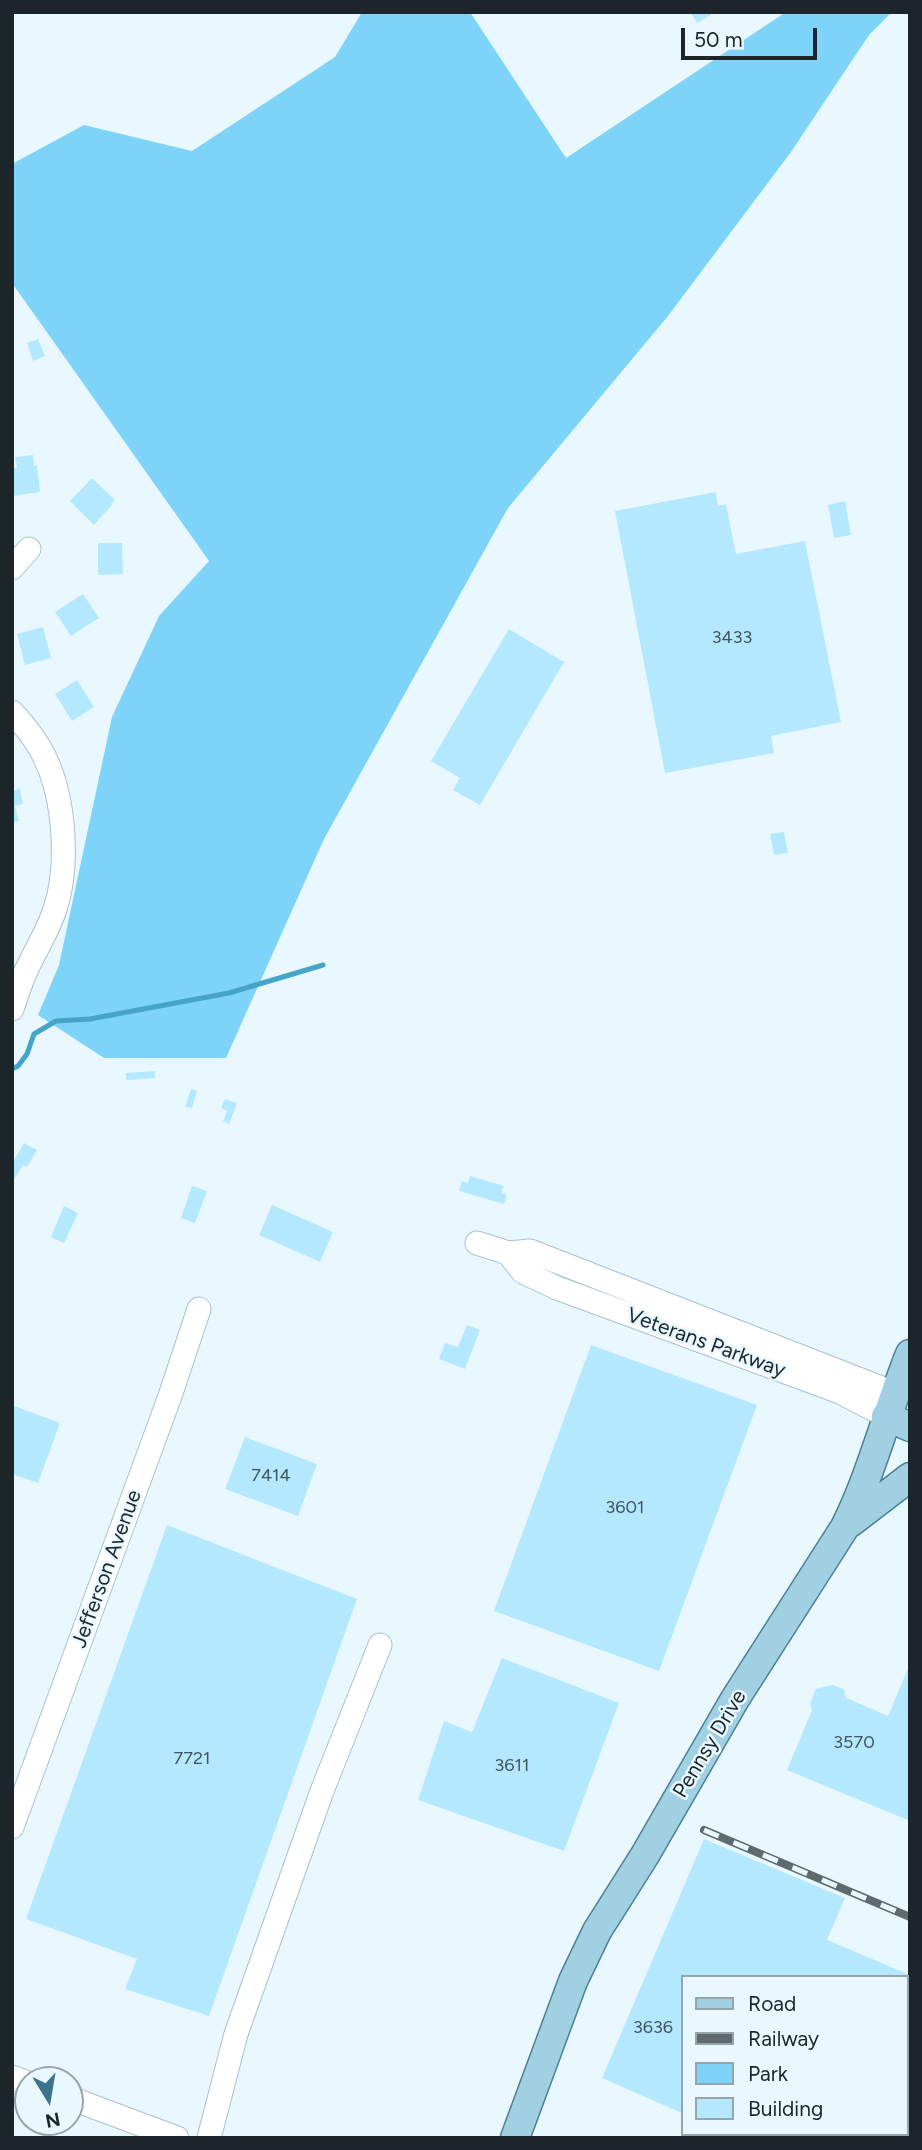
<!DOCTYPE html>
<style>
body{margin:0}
#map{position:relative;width:922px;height:2150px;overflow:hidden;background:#e9f8ff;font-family:Figtree,sans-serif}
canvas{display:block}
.frame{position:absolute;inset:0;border:14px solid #1c262a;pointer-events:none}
.legend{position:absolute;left:681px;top:1975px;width:228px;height:161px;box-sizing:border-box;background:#e9f8ff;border:2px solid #97a4aa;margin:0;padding:9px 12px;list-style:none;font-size:21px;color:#1c262a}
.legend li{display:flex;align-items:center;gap:14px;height:35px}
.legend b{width:35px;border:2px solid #97a4aa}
.north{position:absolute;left:14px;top:2066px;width:70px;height:70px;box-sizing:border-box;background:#e9f8ff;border:2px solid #97a4aa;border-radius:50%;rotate:169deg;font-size:19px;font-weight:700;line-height:28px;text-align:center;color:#1c262a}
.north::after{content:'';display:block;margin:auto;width:24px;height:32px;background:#39748c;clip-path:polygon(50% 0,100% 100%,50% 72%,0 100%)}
.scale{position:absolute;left:681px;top:28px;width:136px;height:32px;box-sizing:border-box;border:4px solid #1c262a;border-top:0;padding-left:9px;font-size:21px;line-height:24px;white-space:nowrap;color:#1c262a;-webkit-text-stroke:5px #e9f8ff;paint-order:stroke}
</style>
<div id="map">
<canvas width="922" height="2150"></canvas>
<div class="frame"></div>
<ul class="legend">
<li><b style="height:9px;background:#a1d0e3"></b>Road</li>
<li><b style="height:9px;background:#5f6a6f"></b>Railway</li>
<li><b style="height:19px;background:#7ed4f8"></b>Park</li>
<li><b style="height:19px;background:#b4e8ff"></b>Building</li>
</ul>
<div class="north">N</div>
<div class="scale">50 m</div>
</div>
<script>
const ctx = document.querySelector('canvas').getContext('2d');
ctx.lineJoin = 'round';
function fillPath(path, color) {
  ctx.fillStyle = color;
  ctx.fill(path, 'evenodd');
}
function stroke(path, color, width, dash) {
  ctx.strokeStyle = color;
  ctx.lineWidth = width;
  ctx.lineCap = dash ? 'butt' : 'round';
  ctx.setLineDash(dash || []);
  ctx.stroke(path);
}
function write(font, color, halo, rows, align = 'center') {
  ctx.font = font + ' Figtree,sans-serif';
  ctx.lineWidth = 5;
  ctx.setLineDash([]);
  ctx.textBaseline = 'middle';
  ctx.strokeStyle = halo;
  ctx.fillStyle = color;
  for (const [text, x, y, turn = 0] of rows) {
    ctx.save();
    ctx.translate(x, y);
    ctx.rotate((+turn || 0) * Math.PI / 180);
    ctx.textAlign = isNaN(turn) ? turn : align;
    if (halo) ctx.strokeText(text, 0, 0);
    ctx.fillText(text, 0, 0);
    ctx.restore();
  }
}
const green = new Path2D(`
 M362 12H470L566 158 786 12H892L869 35 791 152 668 316 508 508 324 839 226 1058H104L38 1015 59 965 112 717 159 616 209 561 12 283V164L84 125 192 151 335 57Z`);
const stream = new Path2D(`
 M12 1069 18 1066 27 1054 34 1034 56 1021 90 1019 229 993 323 965`);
const building = new Path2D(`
 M690 12H710L711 15 697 23Z
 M38 339 45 356 33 361 27 343Z
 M33 455 34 466 37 465 40 492 12 496V469L17 468 15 457Z
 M92 478 115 500 111 504 112 505 94 525 70 501Z
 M716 492 718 506 726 504 736 554 805 541 841 722 771 736 774 753 665 773 615 511Z
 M845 501 851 535 834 538 828 505Z
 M98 543H122L123 574 98 575Z
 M83 594 99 618 71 636 55 612Z
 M43 627 51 658 25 665 17 634Z
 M509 629 564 662 480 805 453 790 460 778 431 761Z
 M77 680 94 707 72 721 55 694Z
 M20 789 23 804 15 806 19 821 12 822V791Z
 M784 832 788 853 774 855 770 834Z
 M155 1071V1078L126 1080V1073Z
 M191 1089 197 1091 192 1108 185 1107Z
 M225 1099 237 1103 229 1124 223 1121 227 1111 221 1108Z
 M24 1143 37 1150 27 1167 23 1165 12 1183V1164Z
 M470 1176 504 1186 501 1193 507 1195 504 1204 459 1191 462 1181 468 1183Z
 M192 1186 207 1191 195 1223 181 1218Z
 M272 1205 333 1232 320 1262 259 1235Z
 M64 1206 78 1213 64 1243 51 1237Z
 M467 1325 480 1330 465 1369 439 1359 445 1343 458 1347Z
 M591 1345 757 1405 659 1671 494 1611Z
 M12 1405 60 1423 38 1483 12 1474Z
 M245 1437 317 1464 298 1516 225 1489Z
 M167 1525 357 1599 209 2016 125 1989 137 1959 26 1919Z
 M502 1658 619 1703 564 1851 418 1800 444 1721 472 1732Z
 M910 1664V1821L787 1770 812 1710 810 1703 816 1689 832 1685 844 1689 846 1698 888 1716Z
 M704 1839 845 1898 827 1940 910 1975V2138H742L734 2134H906V1977H682V2113L602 2078Z`);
const minor = new Path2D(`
 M12 568 29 549
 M12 712C26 727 38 742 46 760 65 801 69 868 55 909 48 932 34 952 25 973 20 985 16 997 12 1009
 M477 1243 508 1253 530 1251 894 1393
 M508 1253 523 1272 557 1288 840 1392 886 1416
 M12 1827 170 1396 199 1309
 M12 2077 28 2083
 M70 2098 177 2138
 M209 2138 236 2034 322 1791 380 1645`);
const major = new Path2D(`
 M886 1416 910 1427
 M850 1523 910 1477
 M515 2138 573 1981 597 1931 645 1855 735 1699 845 1527C872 1473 887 1411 910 1354`);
const rail = new Path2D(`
 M704 1830 910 1917`);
const numberNames = [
 ["3433",732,638],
 ["7414",271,1476],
 ["3601",625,1508],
 ["3570",854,1743],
 ["7721",192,1759],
 ["3611",512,1766],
 ["3636",653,2028]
];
const streetNames = [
 ["Veterans Parkway",706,1343,20],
 ["Jefferson Avenue",107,1569,-70],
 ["Pennsy Drive",710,1744,-59]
];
fillPath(green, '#7ed4f8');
stroke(stream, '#45a4c8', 5);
fillPath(building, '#b4e8ff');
stroke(minor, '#a9c1cc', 25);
stroke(major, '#4a8097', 31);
stroke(minor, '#fff', 23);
stroke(major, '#a1d0e3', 28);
stroke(rail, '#5f6a6f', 8);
stroke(rail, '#e9f8ff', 5, [16]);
write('18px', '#42565f', null, numberNames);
write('21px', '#1c262a', '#e9f8ff', streetNames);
</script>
